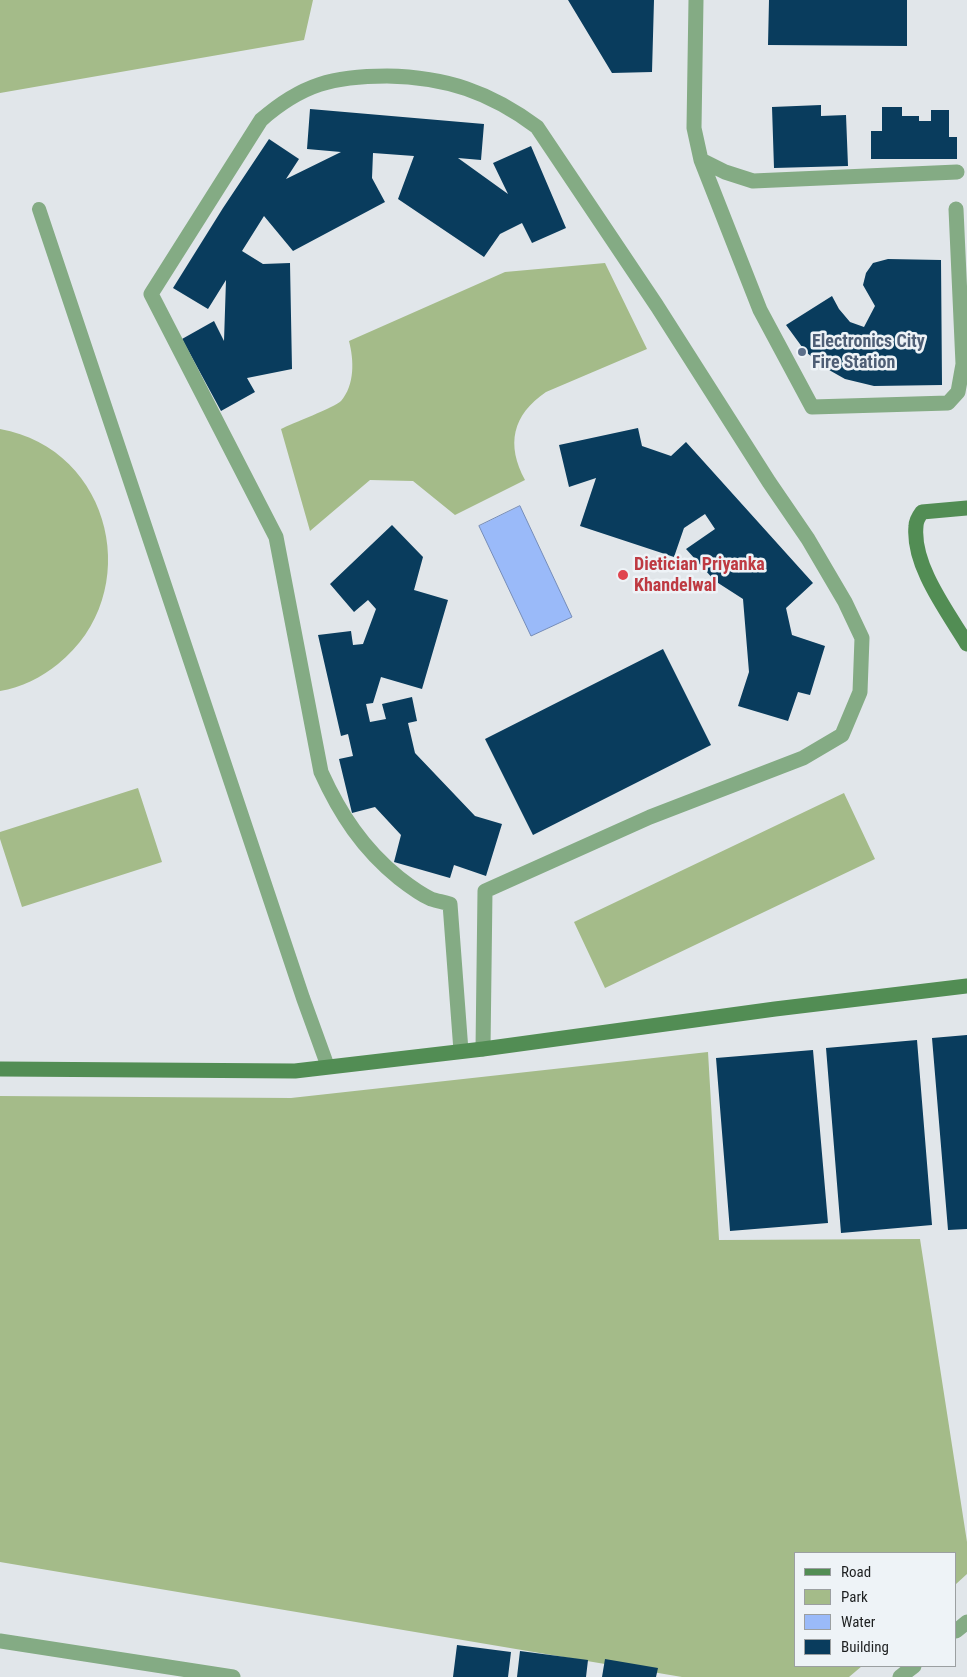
<!DOCTYPE html>
<style>
body{margin:0}
#map{position:relative;width:967px;height:1677px;overflow:hidden;background:#e1e6ea;font-family:"Roboto Condensed",sans-serif}
canvas{display:block}
.legend{position:absolute;left:794px;top:1552px;width:162px;height:115px;box-sizing:border-box;background:#eef3f7;border:1px solid #9b9fa1;margin:0;padding:6px 9px;list-style:none;font-size:15px;color:#1e2021}
.legend li{display:flex;align-items:center;gap:10px;height:25px}
.legend b{width:25px;border:1px solid #9b9fa1}
</style>
<div id="map">
<canvas width="967" height="1677"></canvas>
<ul class="legend">
<li><b style="height:6px;background:#528d54"></b>Road</li>
<li><b style="height:14px;background:#a4bb89"></b>Park</li>
<li><b style="height:14px;background:#9abaf9"></b>Water</li>
<li><b style="height:14px;background:#093c5d"></b>Building</li>
</ul>
</div>
<script>
const ctx = document.querySelector('canvas').getContext('2d');
ctx.lineJoin = 'round';
function fillPath(path, color) {
  ctx.fillStyle = color;
  ctx.fill(path, 'evenodd');
}
function stroke(path, color, width, dash) {
  ctx.strokeStyle = color;
  ctx.lineWidth = width;
  ctx.lineCap = dash ? 'butt' : 'round';
  ctx.setLineDash(dash || []);
  ctx.stroke(path);
}
function write(font, color, halo, rows, align = 'center') {
  ctx.font = font + ' "Roboto Condensed",sans-serif';
  ctx.lineWidth = 5;
  ctx.setLineDash([]);
  ctx.textBaseline = 'middle';
  ctx.strokeStyle = halo;
  ctx.fillStyle = color;
  for (const [text, x, y, turn = 0] of rows) {
    ctx.save();
    ctx.translate(x, y);
    ctx.rotate((+turn || 0) * Math.PI / 180);
    ctx.textAlign = isNaN(turn) ? turn : align;
    if (halo) ctx.strokeText(text, 0, 0);
    ctx.fillText(text, 0, 0);
    ctx.restore();
  }
}
const green = new Path2D(`
 M0 0H313L304 40 0 93Z
 M605 263 647 349 546 392C512 415 506 445 525 480L455 515 413 481 370 480 310 531 281 429C291 424 335 407 341 401 355 385 354 360 349 341L505 272Z
 M0 429C113 449 146 594 58 664 42 677 21 688 0 691Z
 M138 788 162 862 22 907 0 839V832Z
 M844 793 875 859 605 988 574 922Z
 M708 1052 719 1240 920 1239 967 1542V1574L956 1584V1553H796V1666H862L849 1677H682L0 1562V1096L291 1098Z`);
const water = new Path2D(`
 M520 506 572 617 531 636 479 526Z`);
const building = new Path2D(`
 M568 0H654L652 72 612 73Z
 M769 0H907V46L768 45Z
 M821 105V116L846 115 848 166 774 168 772 107Z
 M882 107H902V116H919V121H931V110H949V137H957V159H871V131H882Z
 M310 109 484 124 481 160 458 158 508 194 493 163 531 146 566 228 532 243 522 223 500 234 484 257 398 199 414 156 373 153 372 178 385 202 293 251 264 216 242 251 263 264 290 263 292 369 247 378 255 392 221 411 182 339 214 321 224 341 226 280 208 309 173 288 223 208 269 139 299 159 286 179 341 152 307 149Z
 M888 259 941 260 942 385 874 386 845 379 822 366 805 351 786 325 832 296 839 309 850 322 864 327 875 306 863 285 866 273 873 263Z
 M638 428 642 446 671 456 686 442 813 583 786 608 792 635 825 646 810 695 798 692 788 721 738 706 749 672 743 599 715 581 686 549 715 529 705 514 684 528 674 557 580 526 596 478 569 487 559 445Z
 M392 525 423 557 414 590 448 600 422 689 381 677 373 703 366 704 370 722 386 719 382 704 412 697 417 721 408 723 415 753 475 816 502 824 486 876 454 865 450 878 394 862 401 835 375 807 352 813 339 759 353 756 348 734 341 736 318 635 351 631 353 645 363 644 376 609 368 600 354 612 330 584Z
 M663 649 711 745 533 835 485 739Z
 M967 1035V1229L948 1230 932 1038Z
 M917 1040 932 1225 841 1233 826 1048Z
 M813 1050 828 1223 730 1231 716 1058Z
 M457 1645 511 1652 508 1677H453Z
 M520 1651 588 1660 586 1677H517Z
 M605 1659 658 1668 656 1677H602Z`);
const lane = new Path2D(`
 M39 209 303 998 328 1067`);
const street = new Path2D(`
 M696 0 694 128 701 160 725 172 753 181 957 172
 M701 160 760 310 812 407 948 403 958 392 963 364 956 209
 M461 1051 450 904C444 902 437 901 431 899 420 894 408 885 399 878 363 849 340 814 321 772L276 537 151 294 261 120C302 84 334 76 387 76 446 77 490 92 537 127L657 306 769 482 808 539 845 602 862 638 860 692 842 735 803 758 650 817 485 891 483 1049
 M956 1631 967 1622
 M0 1641 233 1677
 M900 1677 914 1666`);
const secondary = new Path2D(`
 M967 508 922 512C919 516 916 521 916 526 912 565 947 611 967 644
 M0 1069 295 1071 483 1049 775 1009 967 986`);
const markers = [
 [802,352,5,"#5c6f8a"],
 [623,575,6,"#e0444e"]
];
const serviceNames = [
 ["Electronics City",812,342],
 ["Fire Station",812,363]
];
const healthNames = [
 ["Dietician Priyanka",634,565],
 ["Khandelwal",634,586]
];
fillPath(green, '#a4bb89');
fillPath(water, '#9abaf9');
stroke(water, '#758cb8', 1);
fillPath(building, '#093c5d');
stroke(lane, '#84ab84', 14);
stroke(street, '#84ab84', 15);
stroke(secondary, '#528d54', 15);
for (const [x, y, r, color] of markers) {
  const dot = new Path2D();
  dot.arc(x, y, r, 0, 2 * Math.PI);
  ctx.fillStyle = color;
  ctx.fill(dot);
  stroke(dot, '#eef3f7', 2);
}
write('bold 18px', '#4e5e75', '#eef3f7', serviceNames, 'left');
write('bold 18px', '#be3a42', '#eef3f7', healthNames, 'left');
</script>
